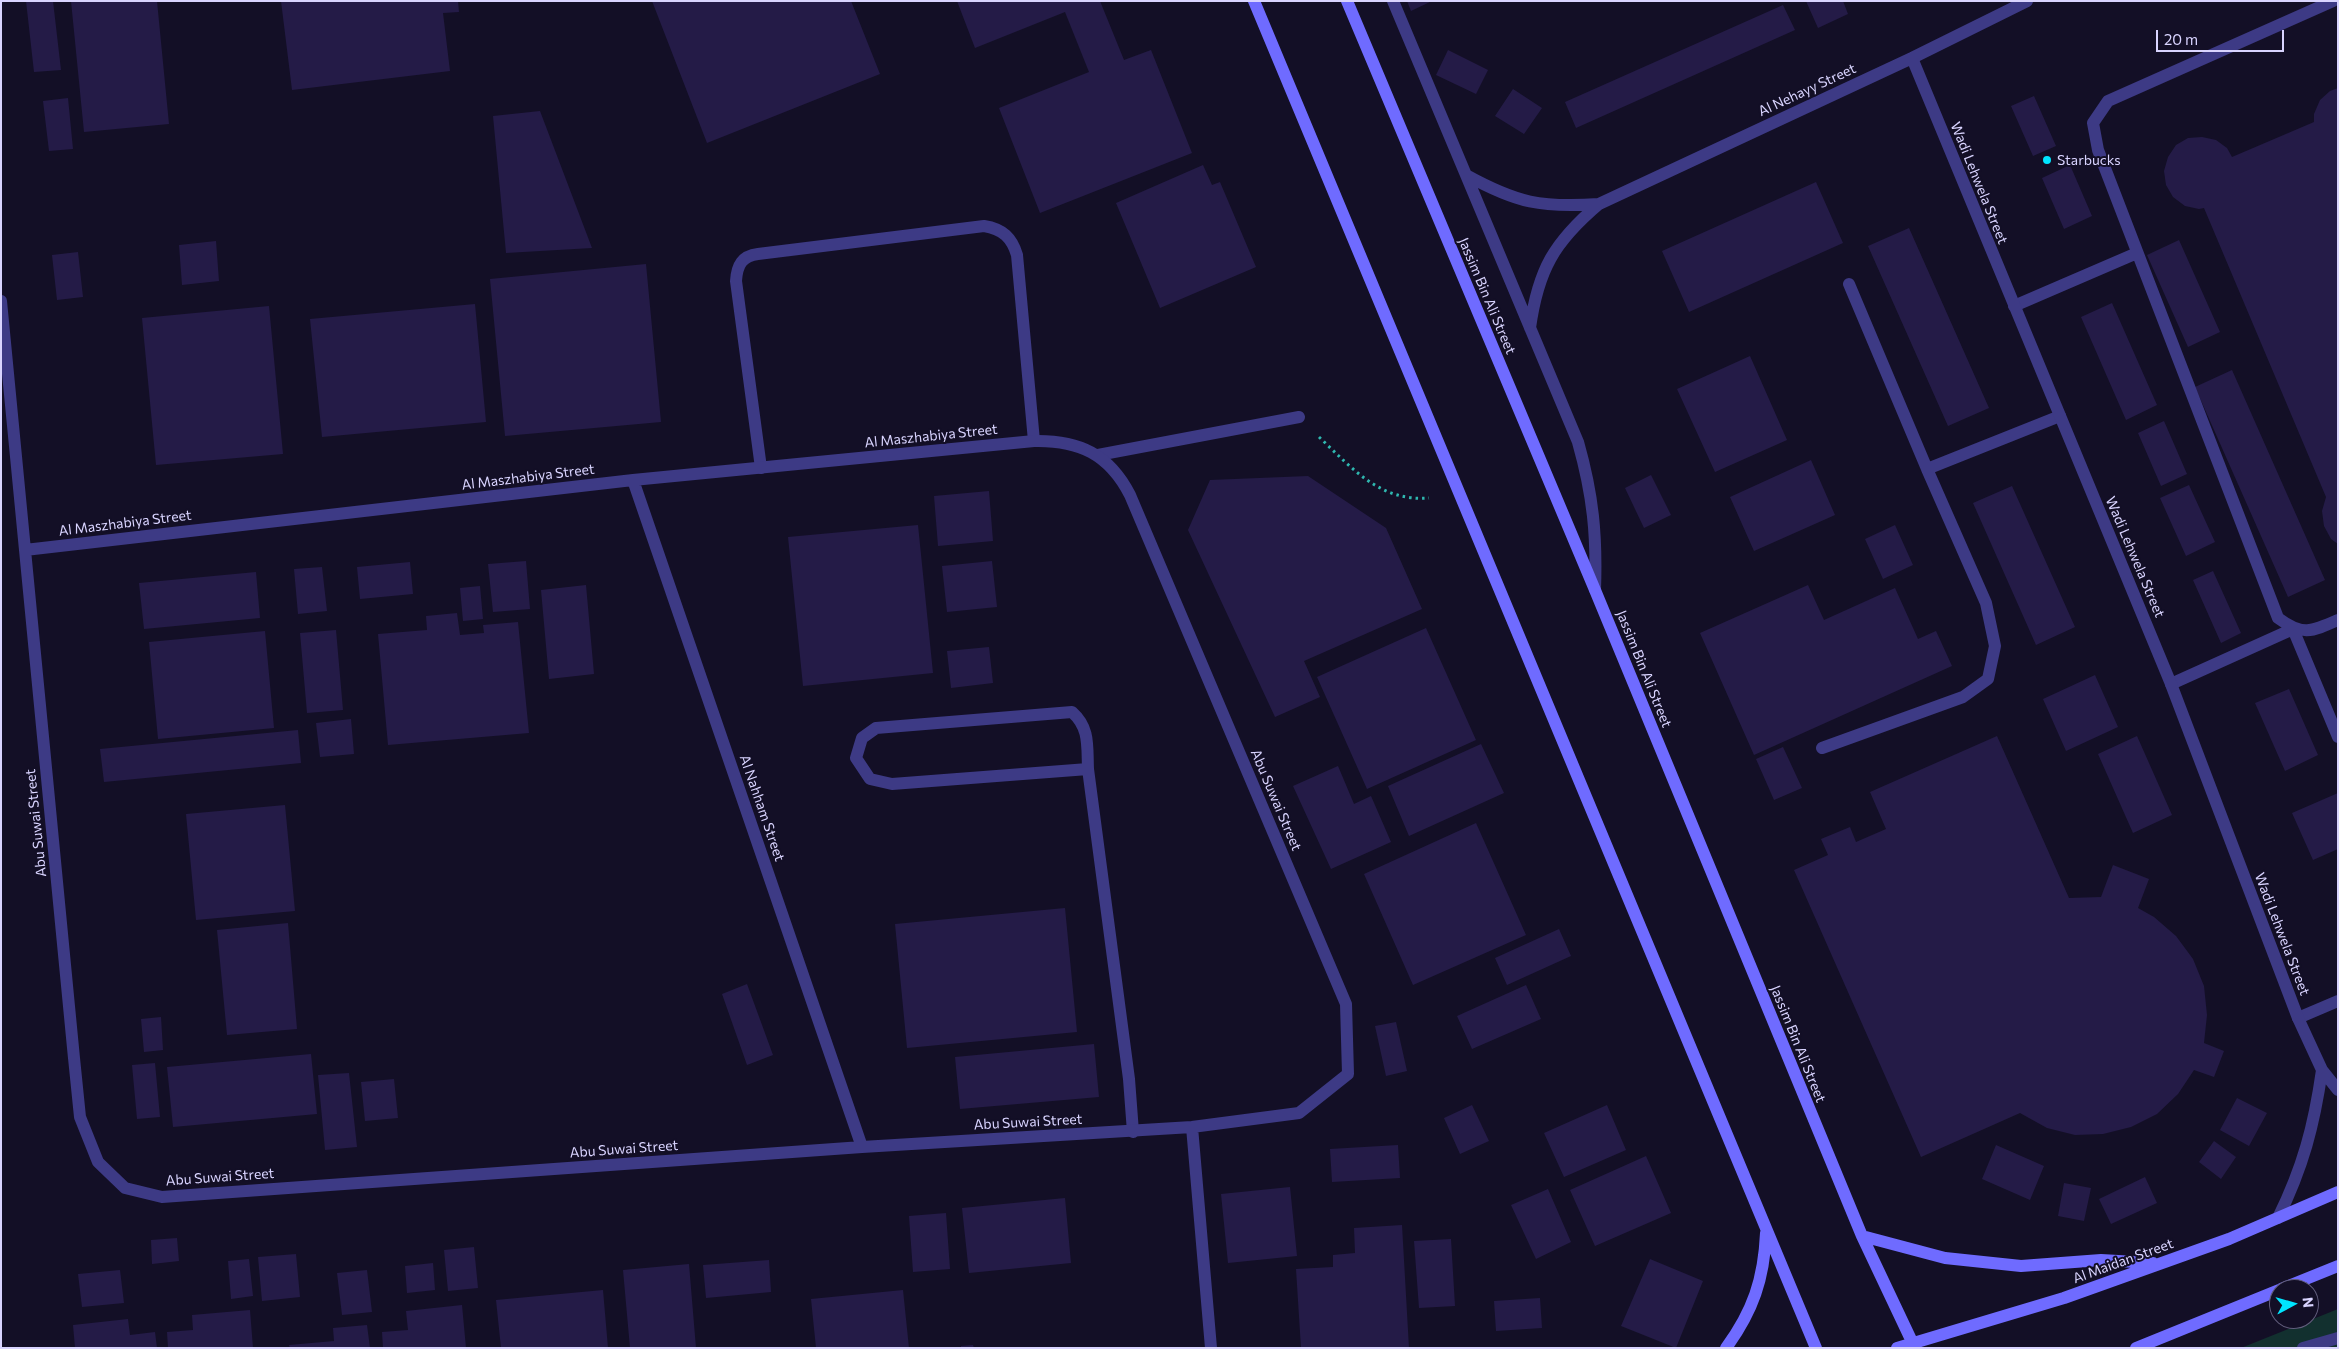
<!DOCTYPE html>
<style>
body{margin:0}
#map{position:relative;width:2339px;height:1349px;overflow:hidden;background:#130f26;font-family:Commissioner,sans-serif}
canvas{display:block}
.frame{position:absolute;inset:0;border:2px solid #d9d4ff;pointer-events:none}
.north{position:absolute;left:2269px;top:1279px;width:50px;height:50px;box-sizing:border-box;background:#130f26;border:1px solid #625e7d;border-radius:50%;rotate:84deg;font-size:14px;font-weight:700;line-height:20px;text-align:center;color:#d9d4ff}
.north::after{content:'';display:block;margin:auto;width:18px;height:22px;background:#00e5ff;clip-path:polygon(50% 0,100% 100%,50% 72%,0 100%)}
.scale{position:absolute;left:2156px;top:30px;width:128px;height:22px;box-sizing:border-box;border:2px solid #d9d4ff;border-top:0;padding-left:6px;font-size:15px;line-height:18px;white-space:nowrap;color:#d9d4ff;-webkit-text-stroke:4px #130f26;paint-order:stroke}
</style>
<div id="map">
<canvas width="2339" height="1349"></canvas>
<div class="frame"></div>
<div class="north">N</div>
<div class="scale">20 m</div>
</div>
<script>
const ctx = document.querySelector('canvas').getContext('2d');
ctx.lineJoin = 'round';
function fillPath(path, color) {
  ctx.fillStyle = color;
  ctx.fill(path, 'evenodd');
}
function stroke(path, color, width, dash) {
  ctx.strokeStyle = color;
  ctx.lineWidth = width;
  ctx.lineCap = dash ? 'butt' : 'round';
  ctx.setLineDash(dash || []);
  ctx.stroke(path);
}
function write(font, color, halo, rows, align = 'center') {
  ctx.font = font + ' Commissioner,sans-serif';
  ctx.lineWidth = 4;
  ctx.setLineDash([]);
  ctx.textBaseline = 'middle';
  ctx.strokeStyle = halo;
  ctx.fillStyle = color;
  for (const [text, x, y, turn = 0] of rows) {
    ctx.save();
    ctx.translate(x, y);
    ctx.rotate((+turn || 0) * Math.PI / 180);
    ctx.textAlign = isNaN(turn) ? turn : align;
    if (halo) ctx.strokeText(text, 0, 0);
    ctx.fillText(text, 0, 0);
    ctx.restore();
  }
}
const green = new Path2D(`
 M2338 1309V1348H2241Z`);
const building = new Path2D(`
 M26 1H53L61 70 34 72Z
 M71 1H157L169 124 84 132Z
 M281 1H458L459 12 443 13 450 71 292 90Z
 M652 1H851L880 74 707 143Z
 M957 1H1100L1124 60 1151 50 1192 153 1040 213 999 108 1089 72 1065 12 975 48Z
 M1407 1H1432L1411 11Z
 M1806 1H1843L1848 14 1818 28Z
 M1783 5 1795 30 1576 128 1565 102Z
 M1448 50 1488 70 1476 94 1436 75Z
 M2338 88V544L2331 539 2324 526 2322 511 2326 497 2204 208 2199 209 2185 206 2173 197 2166 185 2164 171 2168 157 2176 145 2188 138 2202 137 2216 140 2227 148 2232 157 2314 122V114L2320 100 2330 91Z
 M1513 89 1542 108 1524 134 1495 116Z
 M2034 96 2056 146 2033 156 2011 106Z
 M68 98 73 149 49 151 43 101Z
 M540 111 592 248 506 253 493 116Z
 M1203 165 1212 185 1220 182 1256 267 1160 308 1116 203Z
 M2070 165 2092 216 2064 229 2042 178Z
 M1816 182 1843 243 1689 312 1662 251Z
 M1909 228 1989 408 1948 426 1868 246Z
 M2179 240 2220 332 2188 347 2147 255Z
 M216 241 219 281 182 285 179 245Z
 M78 252 83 297 57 300 52 255Z
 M646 264 661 422 505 436 490 279Z
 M2112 303 2157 405 2126 420 2081 317Z
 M475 304 486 422 322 437 310 319Z
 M269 306 283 454 156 465 142 318Z
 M1750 356 1787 440 1715 472 1677 389Z
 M2232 370 2325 580 2288 597 2195 387Z
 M2164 421 2187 474 2161 486 2138 433Z
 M1811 460 1835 515 1754 551 1730 497Z
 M1651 475 1671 515 1644 528 1625 488Z
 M1308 476 1386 528 1422 609 1304 661 1320 697 1275 717 1188 530 1210 480Z
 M2189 485 2215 542 2186 556 2160 498Z
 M2012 486 2075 627 2036 645 1973 503Z
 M989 491 993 541 938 546 934 496Z
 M918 525 933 673 803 686 788 537Z
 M1895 525 1913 565 1883 579 1865 539Z
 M526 561 530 609 493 612 488 564Z
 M992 561 997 607 947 612 942 566Z
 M410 562 413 594 360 599 357 567Z
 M322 567 327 611 298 614 294 569Z
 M2213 571 2241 633 2221 643 2193 580Z
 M256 572 260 618 144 629 139 583Z
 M586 585 594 674 549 679 541 590Z
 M1808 585 1824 620 1895 588 1918 639 1936 631 1952 666 1754 755 1700 633Z
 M480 586 483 619 463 621 460 588Z
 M457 613 460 635 484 633 483 625 518 622 529 733 388 745 378 634 427 630 426 616Z
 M1426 628 1476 740 1367 789 1317 677Z
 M336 630 343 710 307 713 300 633Z
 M265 631 274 728 158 739 149 642Z
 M989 647 993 683 951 688 947 651Z
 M2095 675 2118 727 2066 751 2043 699Z
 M2289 689 2318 755 2285 771 2255 703Z
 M351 719 354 754 320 757 316 723Z
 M298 730 301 763 104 782 100 749Z
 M1997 736 2069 898 2101 897 2113 865 2149 879 2138 908 2154 917 2176 936 2193 959 2204 986 2207 1015 2204 1043 2224 1051 2214 1077 2194 1070 2178 1094 2157 1114 2131 1127 2103 1134 2075 1135 2047 1128 2020 1113 1921 1157 1794 870 1828 855 1821 839 1850 827 1856 842 1886 829 1870 792Z
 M2137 736 2172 815 2133 833 2098 754Z
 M1481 744 1504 793 1409 836 1388 786Z
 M1783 747 1802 788 1774 800 1756 759Z
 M1338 766 1354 804 1371 796 1391 842 1331 869 1293 786Z
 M2338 793V849L2313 860 2292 813Z
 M285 805 295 911 196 920 186 814Z
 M1476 823 1526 935 1413 985 1364 874Z
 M1065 908 1077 1032 907 1048 895 924Z
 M288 923 297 1029 227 1035 217 930Z
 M1559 929 1571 956 1507 985 1495 958Z
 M747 984 773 1055 747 1065 722 994Z
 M1526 985 1541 1019 1472 1049 1457 1016Z
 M161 1017 163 1050 144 1052 141 1019Z
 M1396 1022 1407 1071 1386 1076 1375 1026Z
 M1094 1044 1099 1097 960 1109 955 1057Z
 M311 1054 317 1114 173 1127 167 1067Z
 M155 1063 160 1117 137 1119 132 1065Z
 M349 1073 357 1147 325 1150 318 1075Z
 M394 1079 398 1118 365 1121 361 1082Z
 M2237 1098 2267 1113 2249 1146 2220 1130Z
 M1472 1105 1489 1141 1460 1154 1444 1118Z
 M1607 1105 1626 1150 1564 1177 1544 1133Z
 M2214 1141 2236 1157 2221 1179 2199 1162Z
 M1398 1145 1400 1178 1332 1182 1330 1149Z
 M1996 1145 2044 1166 2030 1200 1982 1179Z
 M1646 1156 1671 1213 1595 1246 1570 1190Z
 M2145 1177 2157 1203 2111 1224 2099 1199Z
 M2064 1183 2091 1188 2084 1221 2058 1216Z
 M1290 1187 1297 1256 1228 1263 1221 1194Z
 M1548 1189 1571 1242 1536 1259 1511 1205Z
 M1065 1198 1071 1263 969 1273 962 1208Z
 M946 1213 950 1269 913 1272 909 1216Z
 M1402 1225 1409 1348H1301L1296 1269 1333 1267V1255L1355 1253 1354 1228Z
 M177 1238 179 1261 152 1264 151 1240Z
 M1451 1239 1455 1306 1419 1308 1414 1241Z
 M474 1247 478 1288 448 1291 444 1250Z
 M296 1254 300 1297 262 1301 258 1257Z
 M249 1259 253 1296 231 1299 228 1261Z
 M1650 1259 1703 1281 1676 1348 1621 1326Z
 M769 1260 771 1292 706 1298 703 1265Z
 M433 1263 435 1290 407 1293 405 1266Z
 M689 1264 696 1348H630L623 1270Z
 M120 1270 124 1303 82 1307 78 1274Z
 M367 1270 372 1312 342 1315 337 1273Z
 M603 1290 608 1348H501L496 1300Z
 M903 1290 909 1348H816L811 1299Z
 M1540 1298 1542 1328 1496 1331 1494 1301Z
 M462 1305 466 1348H383L382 1332 408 1330 406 1311Z
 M250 1310 253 1348H168L167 1332 193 1330 192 1315Z
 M128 1319 130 1335 155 1332 157 1348H75L73 1325Z
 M367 1325 370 1348H290L289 1345 334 1341 333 1328Z
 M973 1345 974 1348H961V1346Z`);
const path = new Path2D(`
 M1319 437C1352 468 1380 502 1429 498`);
const lane = new Path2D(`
 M2333 1 2108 101 2093 123 2098 150 2278 618C2302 636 2311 632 2338 620
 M1849 284 1927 469
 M2014 306 2137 253
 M1098 455 1299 417
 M761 468 736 281C737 265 742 256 758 254L984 226C1003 229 1012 238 1017 255L1034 441
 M2171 684 2293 629 2338 737
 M1822 748 1963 697 1988 679 1995 646 1986 603 1927 469 2060 416
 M1088 769 892 784 870 779 856 758 862 738 876 728 1072 712C1090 728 1087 746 1088 769L1129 1079 1133 1132
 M2298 1018 2338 1001
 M2303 1348 2338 1338`);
const street = new Path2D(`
 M1393 1 1578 442C1593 495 1597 535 1595 590
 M1912 58 2171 684 2298 1018 2322 1070 2338 1090
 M1466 175C1517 203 1541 208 1599 204
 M1 301 74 1058 80 1117 98 1162 125 1188 162 1197 862 1147 1192 1127 1299 1113 1348 1074 1346 1004 1130 495C1109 454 1079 440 1034 441L633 480 25 550
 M1530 328C1538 270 1554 242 1599 204L1912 58 2027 1
 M633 480 862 1147
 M1192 1127 1211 1348
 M2278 1218C2303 1167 2314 1126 2322 1070`);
const secondary = new Path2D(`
 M1254 1 1816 1348
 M1347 1 1595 590 1862 1236 1915 1348
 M1862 1236 1945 1258 2021 1266 2101 1260 2153 1263
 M2281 1289 2338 1266
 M1726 1348C1753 1311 1764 1279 1766 1233
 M1897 1348 2064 1298 2229 1239 2338 1192
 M2136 1348 2279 1290`);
const markers = [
 [2047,160,5,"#00e5ff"]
];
const streetNames = [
 ["Al Nehayy Street",1807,90,-25],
 ["Wadi Lehwela Street",1979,183,68],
 ["Jassim Bin Ali Street",1487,296,67],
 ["Al Maszhabiya Street",931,436,-6],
 ["Al Maszhabiya Street",528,477,-7],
 ["Al Maszhabiya Street",125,523,-7],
 ["Wadi Lehwela Street",2135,557,67],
 ["Jassim Bin Ali Street",1644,669,68],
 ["Abu Suwai Street",1276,800,67],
 ["Al Nahham Street",762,808,71],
 ["Abu Suwai Street",36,823,-96],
 ["Wadi Lehwela Street",2282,934,69],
 ["Jassim Bin Ali Street",1798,1044,68],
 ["Abu Suwai Street",1028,1122,-3],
 ["Abu Suwai Street",624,1149,-4],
 ["Abu Suwai Street",220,1177,-4],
 ["Al Maidan Street",2123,1261,-20]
];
const poiNames = [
 ["Starbucks",2057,160]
];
fillPath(green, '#12302f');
fillPath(building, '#241b47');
stroke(path, '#2fb8b0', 3, [2.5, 4]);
stroke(lane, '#3d3a85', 12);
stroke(street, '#3d3a85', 12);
stroke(secondary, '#6f6bff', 12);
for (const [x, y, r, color] of markers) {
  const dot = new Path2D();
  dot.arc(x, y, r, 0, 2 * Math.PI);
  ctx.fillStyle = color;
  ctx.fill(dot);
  stroke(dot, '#130f26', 2);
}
write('14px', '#d9d4ff', '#130f26', streetNames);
write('14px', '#d9d4ff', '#130f26', poiNames, 'left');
</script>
